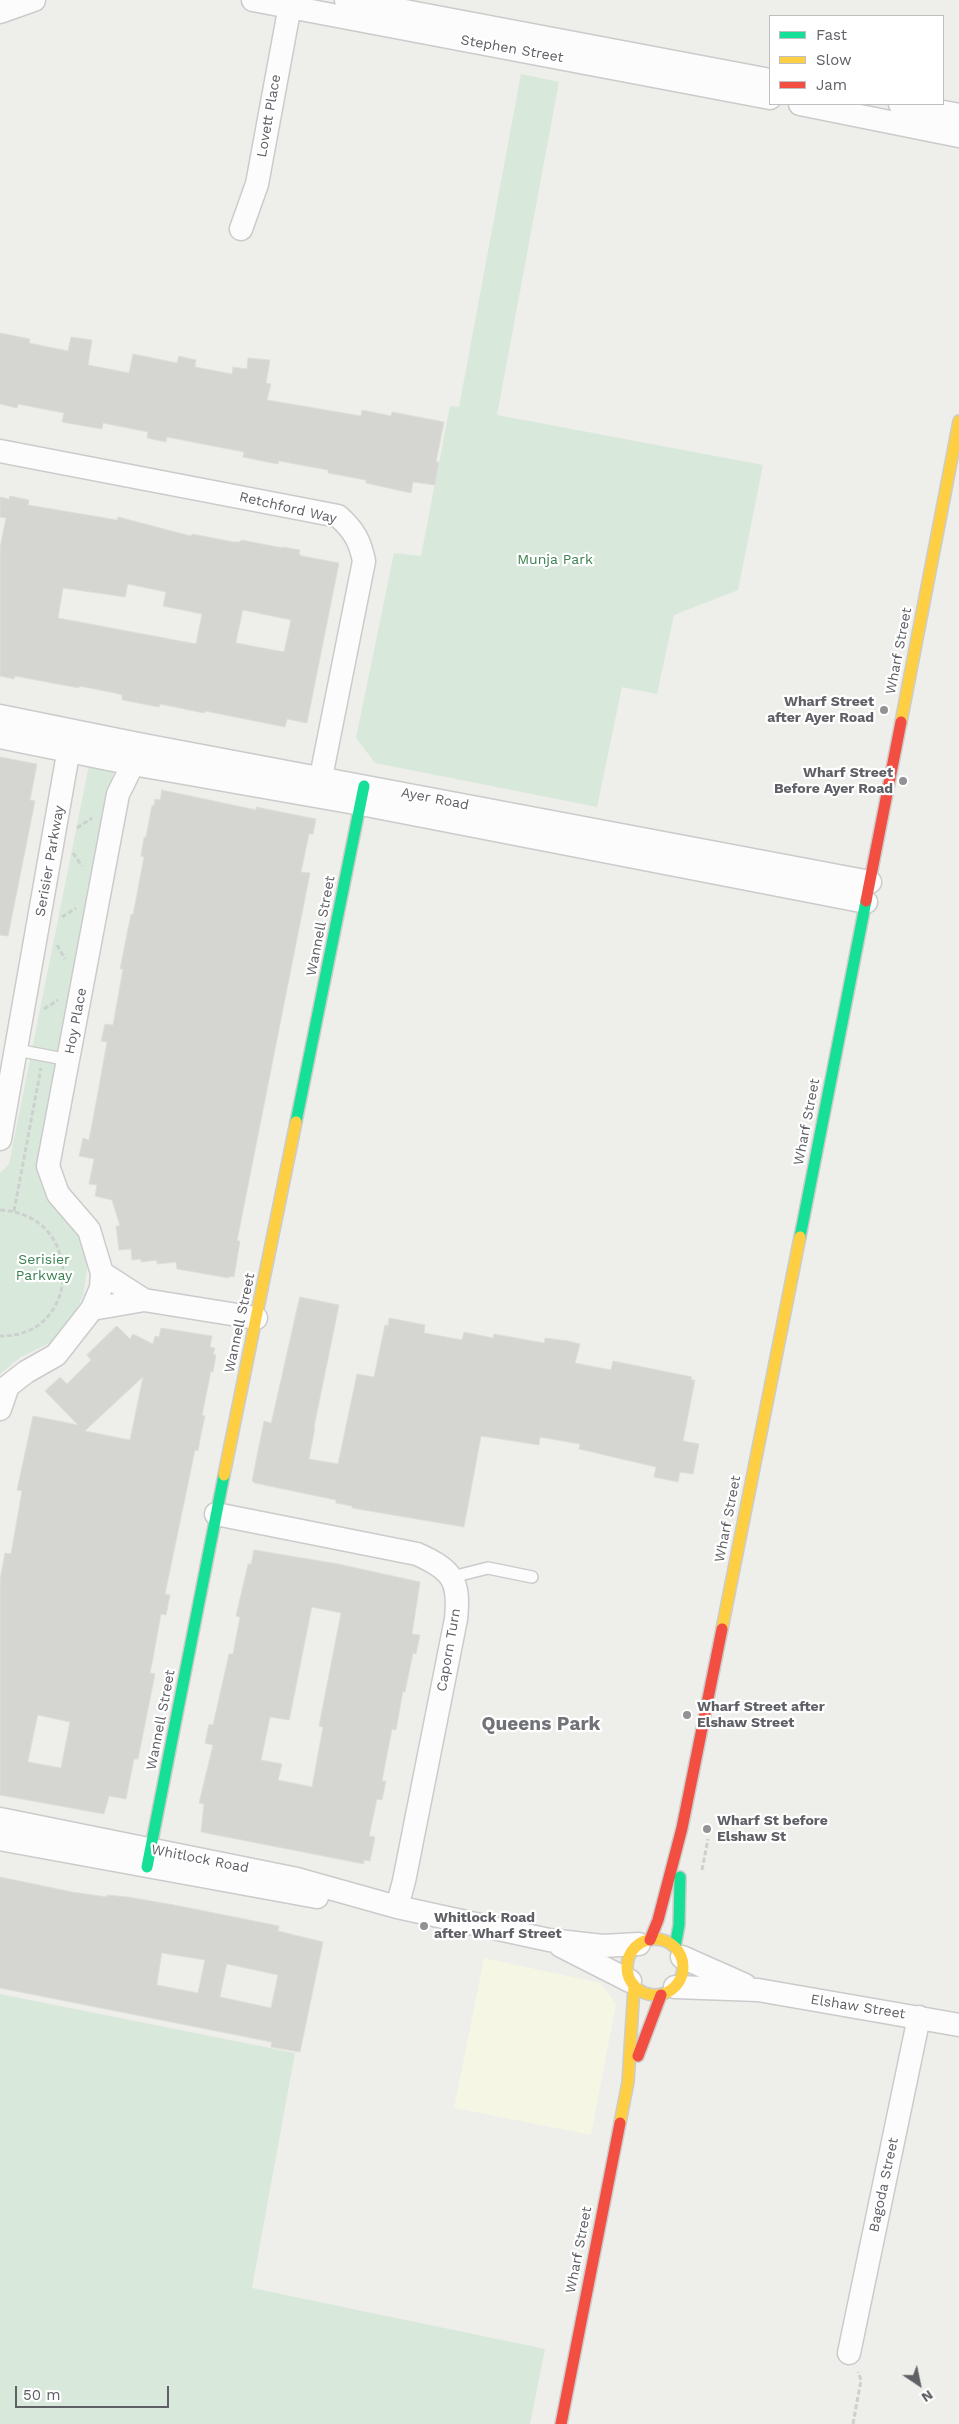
<!DOCTYPE html>
<style>
body{margin:0}
#map{position:relative;width:959px;height:2424px;overflow:hidden;background:#eeeeea;font-family:"Work Sans",sans-serif}
canvas{display:block}
.legend{position:absolute;left:769px;top:15px;width:175px;height:90px;box-sizing:border-box;background:#fff;border:1px solid #bfbfc2;margin:0;padding:6px 9px;list-style:none;font-size:15px;color:#5f6066}
.legend li{display:flex;align-items:center;gap:10px;height:25px}
.legend b{width:25px;border:1px solid #bfbfc2}
.north{position:absolute;left:894px;top:2359px;width:50px;height:50px;-webkit-text-stroke:4px #fff;paint-order:stroke;rotate:146deg;font-size:14px;font-weight:700;line-height:20px;text-align:center;color:#5f6066}
.north::after{content:'';display:block;margin:auto;width:18px;height:22px;background:#5f6066;clip-path:polygon(50% 0,100% 100%,50% 72%,0 100%)}
.scale{position:absolute;left:15px;top:2386px;width:154px;height:22px;box-sizing:border-box;border:2px solid #5f6066;border-top:0;padding-left:6px;font-size:15px;line-height:18px;white-space:nowrap;color:#5f6066;-webkit-text-stroke:4px #fff;paint-order:stroke}
</style>
<div id="map">
<canvas width="959" height="2424"></canvas>
<ul class="legend">
<li><b style="height:6px;background:#16e098"></b>Fast</li>
<li><b style="height:6px;background:#ffcf43"></b>Slow</li>
<li><b style="height:6px;background:#f24e42"></b>Jam</li>
</ul>
<div class="north">N</div>
<div class="scale">50 m</div>
</div>
<script>
const ctx = document.querySelector('canvas').getContext('2d');
ctx.lineJoin = 'round';
function fillPath(path, color) {
  ctx.fillStyle = color;
  ctx.fill(path, 'evenodd');
}
function stroke(path, color, width, dash) {
  ctx.strokeStyle = color;
  ctx.lineWidth = width;
  ctx.lineCap = dash ? 'butt' : 'round';
  ctx.setLineDash(dash || []);
  ctx.stroke(path);
}
function write(font, color, halo, rows, align = 'center') {
  ctx.font = font + ' "Work Sans",sans-serif';
  ctx.lineWidth = 4.5;
  ctx.setLineDash([]);
  ctx.textBaseline = 'middle';
  ctx.strokeStyle = halo;
  ctx.fillStyle = color;
  for (const [text, x, y, turn = 0] of rows) {
    ctx.save();
    ctx.translate(x, y);
    ctx.rotate((+turn || 0) * Math.PI / 180);
    ctx.textAlign = isNaN(turn) ? turn : align;
    if (halo) ctx.strokeText(text, 0, 0);
    ctx.fillText(text, 0, 0);
    ctx.restore();
  }
}
const commercial = new Path2D(`
 M484 1958 601 1983 616 2004 591 2135 454 2108Z`);
const green = new Path2D(`
 M521 74 559 82 497 415 763 465 738 590 674 615 657 694 622 687 597 807 375 763 356 738 394 553 421 556 450 406 459 407Z
 M89 765 114 769 37 1172 47 1200 71 1220 81 1238 88 1264 83 1296 69 1324 50 1343 21 1357 0 1374V1173L9 1164Z
 M0 1994 295 2053 252 2288 545 2349 530 2424H0Z`);
const building = new Path2D(`
 M0 333 30 339 29 343 68 351 71 337 92 340 88 365 129 373 133 354 177 363 179 356 196 360 195 367 232 374 233 367 247 369 248 358 270 360 266 383 271 384 267 400 361 416 362 410 391 416 392 412 444 422 436 462H439L435 485 413 482 411 493 366 483V480L328 473V470L279 461 278 464 262 461 243 457 244 452 167 437 166 442 147 438 148 432 103 423 102 429 84 426 62 422 64 413 18 404 17 408 0 404Z
 M10 496 29 500 28 505 117 520 118 517 191 536 192 534 234 542H240L241 540 283 548V547L300 550 299 554 302 556 339 563 307 723 287 719 285 727 205 711 204 713 160 704 159 707 122 700V695L115 693 79 686V688L15 676 14 679 0 676V548L6 518 0 517V497L9 499ZM128 584 166 592 163 606 202 614 196 644 58 618 63 588 125 597ZM243 610 291 620 284 652 236 643Z
 M0 757 37 764 30 800 35 801 8 936 0 935Z
 M162 790 256 810V807L316 819 313 834H309L301 872 310 873 237 1241H240L234 1277 229 1276V1278L177 1269 176 1262 157 1264V1260L141 1262V1259L132 1260 131 1249 119 1250 116 1226H120L112 1200 95 1196 97 1185 89 1184 94 1159 79 1156 83 1138 89 1140 96 1103 107 1042 101 1041 105 1024 113 1025 123 969H120L131 914 133 915 144 857 141 856 144 837H146L152 805 154 806 155 799 160 800Z
 M300 1297 339 1305 314 1427H315L309 1459 338 1464 357 1374 374 1377 385 1325 388 1326 389 1318 425 1325 424 1333 462 1340 464 1332 493 1338 494 1334 544 1343 545 1338 568 1341 580 1344 575 1363 611 1370 613 1361 692 1377 691 1380H695L683 1441 699 1444 693 1474 680 1472 678 1482 654 1477 656 1467 579 1449 580 1444 540 1437 539 1445 481 1436 464 1527 352 1508V1506L336 1503V1500L255 1483 252 1481 264 1421 271 1423Z
 M117 1326 130 1339 133 1334 153 1344 155 1336 159 1337 161 1328 212 1336 210 1347 215 1348 213 1354 216 1355 213 1372 211 1371 202 1415 205 1416 201 1434 198 1451 195 1450 165 1594 170 1595 166 1615 161 1614 153 1658 150 1673 155 1674 138 1759H134L126 1799 109 1796 104 1814 0 1795V1580L5 1553 11 1554 22 1491 17 1490 33 1416 78 1425 45 1391 60 1377 67 1384 91 1360 87 1355ZM143 1377 130 1440 85 1431 89 1427ZM38 1715 70 1722 61 1768 28 1762Z
 M254 1550 338 1564 420 1582 412 1634 420 1635 416 1654 413 1653 405 1692 403 1691 396 1730 392 1729 385 1765 382 1781H386L382 1800 377 1799 369 1836 375 1837 370 1861 364 1860V1864L201 1832 204 1804 199 1803 213 1745 205 1743 209 1724 213 1725 229 1654H233L240 1617 236 1616 248 1564H251ZM312 1607 341 1613 319 1726 323 1727 312 1787 278 1780 282 1764 261 1760 270 1717 289 1720Z
 M0 1877 72 1892 107 1897V1895L128 1897 174 1905 279 1926 278 1931 323 1942 300 2052 271 2047 272 2042 0 1988ZM162 1953 205 1960 198 1993 157 1985ZM227 1964 278 1975 271 2008 220 1997Z`);
const path = new Path2D(`
 M77 828 92 818
 M73 853 82 866
 M62 917 76 908
 M57 945 65 959
 M44 1009 58 1000
 M0 1210C86 1214 82 1338 0 1336
 M14 1211 41 1068
 M702 1870 708 1839
 M853 2424 861 2380 858 2372`);
const lane = new Path2D(`
 M17 1050 69 1060
 M452 1577 488 1568 532 1577`);
const street = new Path2D(`
 M253 0 770 98
 M346 0 770 80
 M0 12 34 0
 M800 104 959 136
 M900 104 959 115
 M241 229 257 184 291 0
 M0 451 338 516C354 530 360 541 364 561L321 777
 M0 716 138 744 870 882
 M0 737 133 764 361 804 866 902
 M0 1139 71 737
 M102 1273 144 1300
 M92 1309 144 1300 256 1318
 M0 1409 8 1386 26 1372 56 1355 92 1309 101 1288 102 1273 89 1230 58 1194 48 1166 118 794 133 764 136 750
 M216 1514 417 1554C453 1570 460 1581 456 1619L404 1881 397 1907
 M0 1819 297 1879 397 1907 549 1940 603 1946 639 1944
 M0 1839 317 1897
 M561 1946 630 1981
 M682 1957 745 1985
 M675 1987 758 1990 959 2025
 M849 2353 919 2017`);
const fast = new Path2D(`
 M296 1122 364 786
 M800 1237 866 901
 M147 1867 224 1475
 M675 1947 679 1925 680 1877`);
const slow = new Path2D(`
 M901 722 959 421
 M224 1475 296 1122
 M722 1629 800 1237
 M627 1967a28 28 0 1 1 56 0a28 28 0 1 1-56 0Z
 M620 2123 628 2082 634 1987`);
const jam = new Path2D(`
 M866 901 901 722
 M650 1940 658 1920 682 1828 722 1629
 M638 2056 661 1995
 M561 2424 620 2123`);
const markers = [
 [884,710,5,"#919294"],
 [903,781,5,"#919294"],
 [687,1715,5,"#919294"],
 [707,1829,5,"#919294"],
 [424,1926,5,"#919294"]
];
const streetNames = [
 ["Stephen Street",512,49,10],
 ["Lovett Place",269,116,-80],
 ["Retchford Way",288,508,13],
 ["Wharf Street",899,651,-79],
 ["Ayer Road",435,799,11],
 ["Serisier Parkway",50,861,-80],
 ["Wannell Street",321,926,-79],
 ["Hoy Place",76,1021,-79],
 ["Wharf Street",807,1122,-79],
 ["Wannell Street",240,1323,-78],
 ["Wharf Street",728,1519,-79],
 ["Caporn Turn",449,1650,-80],
 ["Wannell Street",161,1720,-79],
 ["Whitlock Road",200,1859,11],
 ["Elshaw Street",858,2007,9],
 ["Bagoda Street",884,2185,-78],
 ["Wharf Street",579,2250,-79]
];
const parkNames = [
 ["Munja Park",555,560],
 ["Serisier",44,1260],
 ["Parkway",44,1276]
];
const poiNames = [
 ["Wharf Street",874,702,"right"],
 ["after Ayer Road",874,718,"right"],
 ["Wharf Street",893,773,"right"],
 ["Before Ayer Road",893,789,"right"],
 ["Wharf Street after",697,1707],
 ["Elshaw Street",697,1723],
 ["Wharf St before",717,1821],
 ["Elshaw St",717,1837],
 ["Whitlock Road",434,1918],
 ["after Wharf Street",434,1934]
];
const districtNames = [
 ["Queens Park",541,1724]
];
fillPath(commercial, '#f5f6e4');
fillPath(green, '#d8e9db');
fillPath(building, '#d5d5d2');
stroke(building, '#ddddd9', 1);
stroke(lane, '#cbcbcc', 14);
stroke(street, '#cbcbcc', 25);
stroke(fast, '#ccc', 14);
stroke(slow, '#ccc', 14);
stroke(jam, '#ccc', 14);
stroke(path, '#ccd0cf', 3, [5, 2.5]);
stroke(lane, '#fcfcfc', 11);
stroke(street, '#fcfcfc', 22);
stroke(fast, '#16e098', 11);
stroke(slow, '#ffcf43', 11);
stroke(jam, '#f24e42', 11);
for (const [x, y, r, color] of markers) {
  const dot = new Path2D();
  dot.arc(x, y, r, 0, 2 * Math.PI);
  ctx.fillStyle = color;
  ctx.fill(dot);
  stroke(dot, '#fff', 2);
}
write('14px', '#5f6066', '#fff', streetNames);
write('14px', '#3b8151', '#fff', parkNames);
write('bold 14px', '#5f6066', '#fff', poiNames, 'left');
write('bold 19px', '#707278', '#fff', districtNames);
</script>
